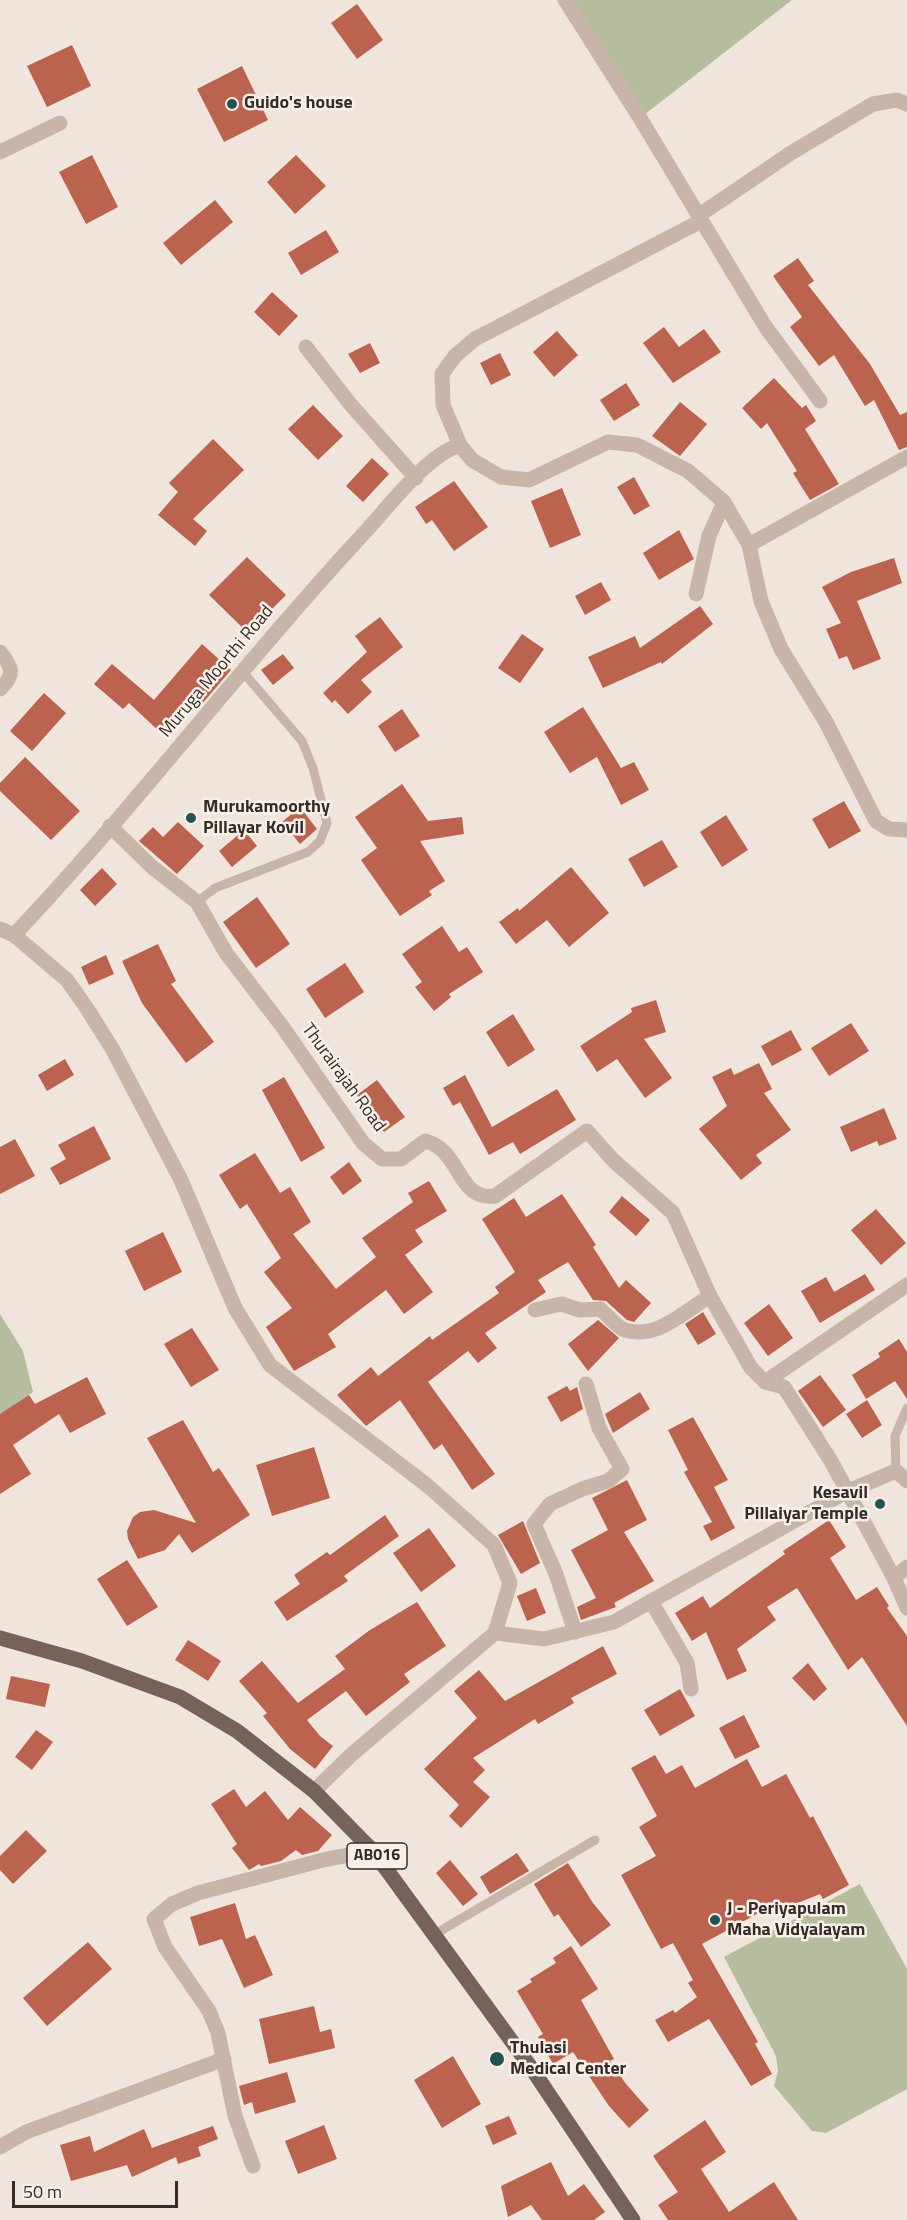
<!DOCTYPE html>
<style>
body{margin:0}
#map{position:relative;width:907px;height:2220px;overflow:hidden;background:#f0e5dc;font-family:"Titillium Web",sans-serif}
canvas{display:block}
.scale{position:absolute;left:12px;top:2181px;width:166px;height:27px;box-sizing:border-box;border:3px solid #352c28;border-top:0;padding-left:8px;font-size:18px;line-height:21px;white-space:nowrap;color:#352c28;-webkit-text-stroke:4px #f8f0e8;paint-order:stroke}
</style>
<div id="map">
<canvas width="907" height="2220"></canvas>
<div class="scale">50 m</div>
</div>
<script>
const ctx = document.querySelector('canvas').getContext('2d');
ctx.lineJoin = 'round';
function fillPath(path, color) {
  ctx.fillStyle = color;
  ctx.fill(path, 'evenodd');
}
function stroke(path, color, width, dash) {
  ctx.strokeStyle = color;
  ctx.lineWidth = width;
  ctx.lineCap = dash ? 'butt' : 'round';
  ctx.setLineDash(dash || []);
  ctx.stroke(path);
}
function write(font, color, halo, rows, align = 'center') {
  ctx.font = font + ' "Titillium Web",sans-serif';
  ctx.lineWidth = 5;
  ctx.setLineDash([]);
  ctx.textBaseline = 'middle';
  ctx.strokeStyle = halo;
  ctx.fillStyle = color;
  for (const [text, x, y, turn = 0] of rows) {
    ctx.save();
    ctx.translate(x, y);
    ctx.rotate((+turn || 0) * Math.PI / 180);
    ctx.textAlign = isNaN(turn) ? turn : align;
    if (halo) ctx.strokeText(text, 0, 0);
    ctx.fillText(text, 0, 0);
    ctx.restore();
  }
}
const green = new Path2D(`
 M565 0H792L640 118Z
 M0 1314 23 1351 33 1392 0 1415Z
 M860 1884 907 1969V2089L826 2133 812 2131 774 2086 778 2071 776 2056 724 1957Z`);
const building = new Path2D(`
 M357 4 383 40 357 59 331 23Z
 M72 45 91 86 47 107 27 66Z
 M242 66 268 120 224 142 197 89Z
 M92 155 118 207 86 224 59 172Z
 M296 155 326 186 295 214 267 182Z
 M215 200 233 222 181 265 163 243Z
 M326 230 339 252 301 275 288 253Z
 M798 258 814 281 808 285 870 364 900 415 907 412V447L899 450 874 400 865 406 834 355 819 366 790 327 802 317 773 276Z
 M272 292 298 316 279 336 254 312Z
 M664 327 679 347 704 329 721 352 673 383 643 343Z
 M557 331 578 355 554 377 533 352Z
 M370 343 380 363 360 373 348 354Z
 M500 353 511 375 491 385 480 363Z
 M774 378 802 408 806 405 816 421 805 429 839 484 810 500 793 473 797 471 767 423 761 429 742 408Z
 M626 383 640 405 614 421 600 400Z
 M680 402 707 424 680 456 652 436Z
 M313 405 343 436 318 460 288 429Z
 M213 439 244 470 193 519 207 531 195 546 158 515 178 492 169 483Z
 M372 458 389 474 363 502 346 486Z
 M634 477 650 506 634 515 617 487Z
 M454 481 488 527 454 551 432 520 426 524 415 507Z
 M562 488 581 535 550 548 531 501Z
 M679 530 694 559 659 580 643 553Z
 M247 557 286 595 248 633 209 595Z
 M894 558 902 583 857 601 881 659 853 670 847 656 839 659 826 629 841 623 822 587 851 572Z
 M601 582 611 600 585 615 575 596Z
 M700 606 713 624 662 664 661 662 603 688 588 657 635 636 640 648Z
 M380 617 403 647 361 680 372 692 348 714 335 700 332 703 323 693 367 652 355 636Z
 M522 634 544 649 520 683 498 668Z
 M202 644 231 670 196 711 189 705 164 736 129 703 123 709 94 684 112 664 154 700Z
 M283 654 294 668 273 685 261 670Z
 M44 693 66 713 32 751 10 731Z
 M583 707 621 768 634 762 649 790 621 805 597 757 570 773 544 732Z
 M402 709 420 736 395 752 378 726Z
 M25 757 80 811 51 840 0 791V783Z
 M402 784 428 821 462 817 464 834 420 841 445 881 429 891 432 895 400 916 361 860 377 848 355 817Z
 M844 801 861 831 829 849 812 819Z
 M300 807 317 829 300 844 282 822Z
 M726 815 748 850 722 867 700 832Z
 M178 822 204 846 177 874 139 841 153 827 163 837Z
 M244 830 257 846 232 867 219 851Z
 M662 840 678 867 644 887 628 859Z
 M571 867 609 913 569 947 547 920 516 944 499 922 518 908 519 911Z
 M102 868 117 884 95 906 80 890Z
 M257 897 290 944 256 968 223 922Z
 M442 926 459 952 467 947 483 972 449 994 451 997 434 1011 415 987 422 982 402 954Z
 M158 944 176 981 171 984 214 1042 186 1063 142 1003 122 961Z
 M106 955 114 974 89 985 81 967Z
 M345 963 364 992 325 1018 306 989Z
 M656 1000 666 1032 644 1039 672 1078 645 1098 617 1059 597 1072 580 1046 632 1012 631 1008Z
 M513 1014 535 1050 508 1067 486 1032Z
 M851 1023 869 1051 829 1076 811 1048Z
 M791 1030 802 1050 772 1066 761 1046Z
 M65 1059 74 1075 47 1091 38 1075Z
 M759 1063 772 1089 764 1093 791 1130 756 1155 762 1163 741 1180 699 1129 727 1106 712 1077 731 1068 734 1075Z
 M465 1075 492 1127 557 1089 576 1120 520 1154 513 1142 489 1155 460 1102 453 1106 443 1088Z
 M284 1077 325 1148 301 1162 262 1090Z
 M377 1080 405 1117 384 1132 357 1095Z
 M884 1108 897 1139 879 1146 877 1141 851 1152 840 1127Z
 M94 1126 111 1159 60 1185 50 1168 66 1159 58 1145Z
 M15 1139 35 1176 0 1194V1147Z
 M255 1153 280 1193 290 1187 311 1222 293 1234 336 1289 376 1257 362 1238 413 1202 408 1193 429 1181 447 1211 415 1230 423 1242 405 1255 433 1292 404 1314 386 1290 328 1334 336 1347 294 1371 266 1327 292 1308 264 1272 281 1258 247 1204 240 1209 219 1175Z
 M349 1162 362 1181 343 1195 330 1177Z
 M562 1194 596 1245 593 1247 619 1288 626 1280 651 1303 634 1322 627 1320 606 1301 593 1300 568 1262 538 1280 546 1292 485 1333 497 1348 478 1363 468 1351 428 1382 495 1474 472 1490 442 1444 434 1450 400 1400 366 1426 337 1395 371 1367 378 1376 430 1336 432 1340 499 1293 495 1287 515 1272 482 1219 514 1198 526 1217Z
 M622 1196 650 1220 636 1236 609 1212Z
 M876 1209 906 1243 881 1265 851 1230Z
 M163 1232 182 1272 144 1291 125 1251Z
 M865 1274 875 1290 820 1323 801 1291 826 1277 834 1292Z
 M769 1304 793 1338 768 1356 744 1323Z
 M703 1312 716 1334 698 1345 685 1324Z
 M598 1320 619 1338 588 1371 568 1344Z
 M192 1328 219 1370 191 1387 164 1344Z
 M899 1339 907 1352V1399L895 1381 866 1399 852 1375 880 1357 878 1353Z
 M820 1375 846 1410 823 1427 798 1391Z
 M87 1377 106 1414 70 1433 59 1414 13 1445 31 1474 0 1494V1414L29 1395 35 1404Z
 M567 1386 570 1391 577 1387 583 1409 561 1422 547 1397Z
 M640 1392 650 1409 613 1433 605 1414Z
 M867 1400 882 1425 862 1438 846 1414Z
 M693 1417 728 1480 714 1487 735 1528 711 1541 703 1526 712 1522 684 1472 688 1470 668 1430Z
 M183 1420 213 1472 219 1468 250 1515 192 1553 179 1534 165 1550 138 1559 128 1539 127 1531 133 1517 140 1512 154 1510 196 1523 147 1438Z
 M314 1447 330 1498 272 1516 256 1465Z
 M627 1480 647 1520 624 1532 654 1581 614 1603 616 1607 581 1620 577 1607 596 1598 571 1550 608 1530 592 1498Z
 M385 1515 399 1536 344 1576 348 1581 287 1621 274 1602 300 1584 294 1575 327 1552 330 1555Z
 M829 1520 846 1547 830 1558 856 1600 877 1587 889 1606 887 1608 907 1636V1726L862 1657 848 1670 797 1588 767 1607 776 1620 737 1649 747 1671 727 1680 706 1632 692 1641 675 1613 703 1596 710 1608 785 1554 783 1551Z
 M523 1521 540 1563 521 1574 498 1535Z
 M429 1528 456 1566 421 1592 393 1553Z
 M127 1560 158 1607 127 1626 97 1579Z
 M536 1588 546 1613 527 1621 517 1596Z
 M417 1602 446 1646 404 1674 410 1682 366 1716 346 1691 307 1720 320 1736 333 1746 315 1769 290 1749 263 1716 267 1713 239 1681 262 1661 298 1703 345 1669 335 1656 370 1630Z
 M188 1640 221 1661 208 1681 175 1660Z
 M603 1646 617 1674 571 1698 574 1703 538 1724 535 1719 473 1758 485 1770 473 1782 490 1797 461 1828 449 1816 459 1805 424 1769 477 1718 454 1691 479 1670 505 1701Z
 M808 1663 827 1689 814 1701 792 1678Z
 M11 1676 50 1684 45 1707 6 1699Z
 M680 1689 695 1716 660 1736 644 1710Z
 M744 1715 760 1747 735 1759 719 1728Z
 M36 1730 53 1742 32 1770 15 1757Z
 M655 1755 666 1774 682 1765 695 1788 747 1759 762 1787 786 1774 810 1818 813 1816 849 1885 823 1899 820 1894 778 1911 775 1904 702 1944 758 2042 755 2044 772 2074 751 2086 709 2019 668 2042 655 2020 673 2010 675 2013 697 1997 688 1983 693 1980 673 1943 661 1949 621 1875 656 1856 639 1827 657 1816 631 1768Z
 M234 1789 246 1807 265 1791 288 1820 300 1807 332 1835 318 1851 302 1855 296 1850 281 1861 261 1866 259 1864 249 1870 232 1848 237 1844 211 1804Z
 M26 1830 47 1851 13 1884 0 1870V1856Z
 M517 1853 529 1871 490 1894 480 1877Z
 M450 1860 478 1894 463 1906 436 1873Z
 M568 1863 593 1903 611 1925 581 1947 558 1914 554 1917 534 1884Z
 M235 1903 246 1939 255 1935 273 1975 244 1988 222 1939 199 1946 190 1917Z
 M88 1942 112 1969 47 2026 23 1998Z
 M571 1946 598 1989 581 2000 614 2059 610 2061 626 2084 649 2110 629 2128 609 2106 573 2052 553 2064 538 2037 543 2034 517 1991 532 1982 530 1979 556 1963 553 1958Z
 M314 2006 320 2032 331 2029 335 2048 269 2064 259 2019Z
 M453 2056 481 2104 442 2128 414 2080Z
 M287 2072 296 2102 255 2114 252 2102 244 2105 239 2086Z
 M509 2116 517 2134 493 2145 485 2126Z
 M705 2120 726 2152 701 2169 729 2212 774 2182 798 2220H668L658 2205 678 2192 653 2156Z
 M324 2125 337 2159 298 2174 285 2141Z
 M213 2126 218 2139 198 2147 201 2156 178 2164 176 2157 132 2177 127 2165 71 2181 60 2145 90 2136 94 2152 144 2129 152 2148Z
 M551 2162 568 2196 584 2184 605 2212 594 2220H542L531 2205 508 2217 501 2186Z`);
const lane = new Path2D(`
 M197 902 215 888 308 852 320 841 327 823 313 768 302 741 243 672
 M896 1471 895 1436 907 1408
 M435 1934 595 1840`);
const street = new Path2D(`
 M565 0 640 118 765 326 820 401
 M0 152 60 123
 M698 216 791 153 873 104 897 100 907 104
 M701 221 475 339 455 356 442 374 443 405 460 445 472 460 501 477 529 480 608 442 637 445 688 471 724 502 749 545 761 601 781 649 826 722 876 821 889 829 907 830
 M306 347 351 405 416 478
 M749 545 907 457
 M696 594 709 536 724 502
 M0 652C13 668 15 675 0 689
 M110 826 152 867 197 902 226 953 282 1026 363 1143 382 1159H401L425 1141C462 1150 456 1201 495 1196L587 1131 614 1161 673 1213 710 1296 751 1368 765 1382
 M0 929 14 935 67 980 88 1010 113 1050 181 1180 235 1308 270 1365 428 1486 494 1545 510 1583 495 1633 351 1755 314 1791
 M14 935C137 805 245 661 367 530 390 505 427 455 460 445
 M535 1310 561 1304 580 1310 600 1309C607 1314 617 1328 625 1330 657 1340 685 1311 710 1296
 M907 1567 894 1578 907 1608
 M894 1578 831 1461 784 1387 765 1382 907 1285
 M651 1601 687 1663 691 1689
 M575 1632 556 1574 534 1524 550 1504 582 1489 608 1481 622 1469 599 1428 586 1384
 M495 1633 544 1639 614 1622 846 1492 896 1471 907 1481
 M0 2147 26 2132 224 2059
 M253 2166 235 2116 218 2033 209 2011 165 1947 154 1919 172 1904 198 1893 327 1859 373 1851`);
const primary = new Path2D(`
 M0 1638 82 1661 180 1697 237 1731 314 1791 373 1851 532 2069 633 2220`);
const markers = [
 [232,104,6,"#225252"],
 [191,818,6,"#225252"],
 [880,1504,6,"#225252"],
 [715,1920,6,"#225252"],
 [497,2059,8,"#225252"]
];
const shields = [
 [377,1856,60]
];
const shieldNames = [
 ["AB016",377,1856]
];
const poiNames = [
 ["Guido's house",244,104],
 ["Murukamoorthy",203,808],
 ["Pillayar Kovil",203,829],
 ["Kesavil",868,1494,"right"],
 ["Pillaiyar Temple",868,1515,"right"],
 ["J - Periyapulam",727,1910],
 ["Maha Vidyalayam",727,1931],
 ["Thulasi",510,2049],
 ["Medical Center",510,2070]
];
const streetNames = [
 ["Muruga Moorthi Road",217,672,-50],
 ["Thurairajah Road",343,1078,54]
];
fillPath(green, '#b5bd9e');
fillPath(building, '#bb634f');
stroke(lane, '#c7b5a9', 9);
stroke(street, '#c7b5a9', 15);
stroke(primary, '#75625b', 15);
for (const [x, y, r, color] of markers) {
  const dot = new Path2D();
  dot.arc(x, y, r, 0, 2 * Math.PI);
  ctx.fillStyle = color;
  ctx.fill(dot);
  stroke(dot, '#f8f0e8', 2);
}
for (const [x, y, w] of shields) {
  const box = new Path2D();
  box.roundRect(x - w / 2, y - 13, w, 26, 4.5);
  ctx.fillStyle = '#f8f0e8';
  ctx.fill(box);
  stroke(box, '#352c28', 1.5);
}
write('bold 16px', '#352c28', null, shieldNames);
write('bold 18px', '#352c28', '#f8f0e8', poiNames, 'left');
write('18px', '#352c28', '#f8f0e8', streetNames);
</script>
